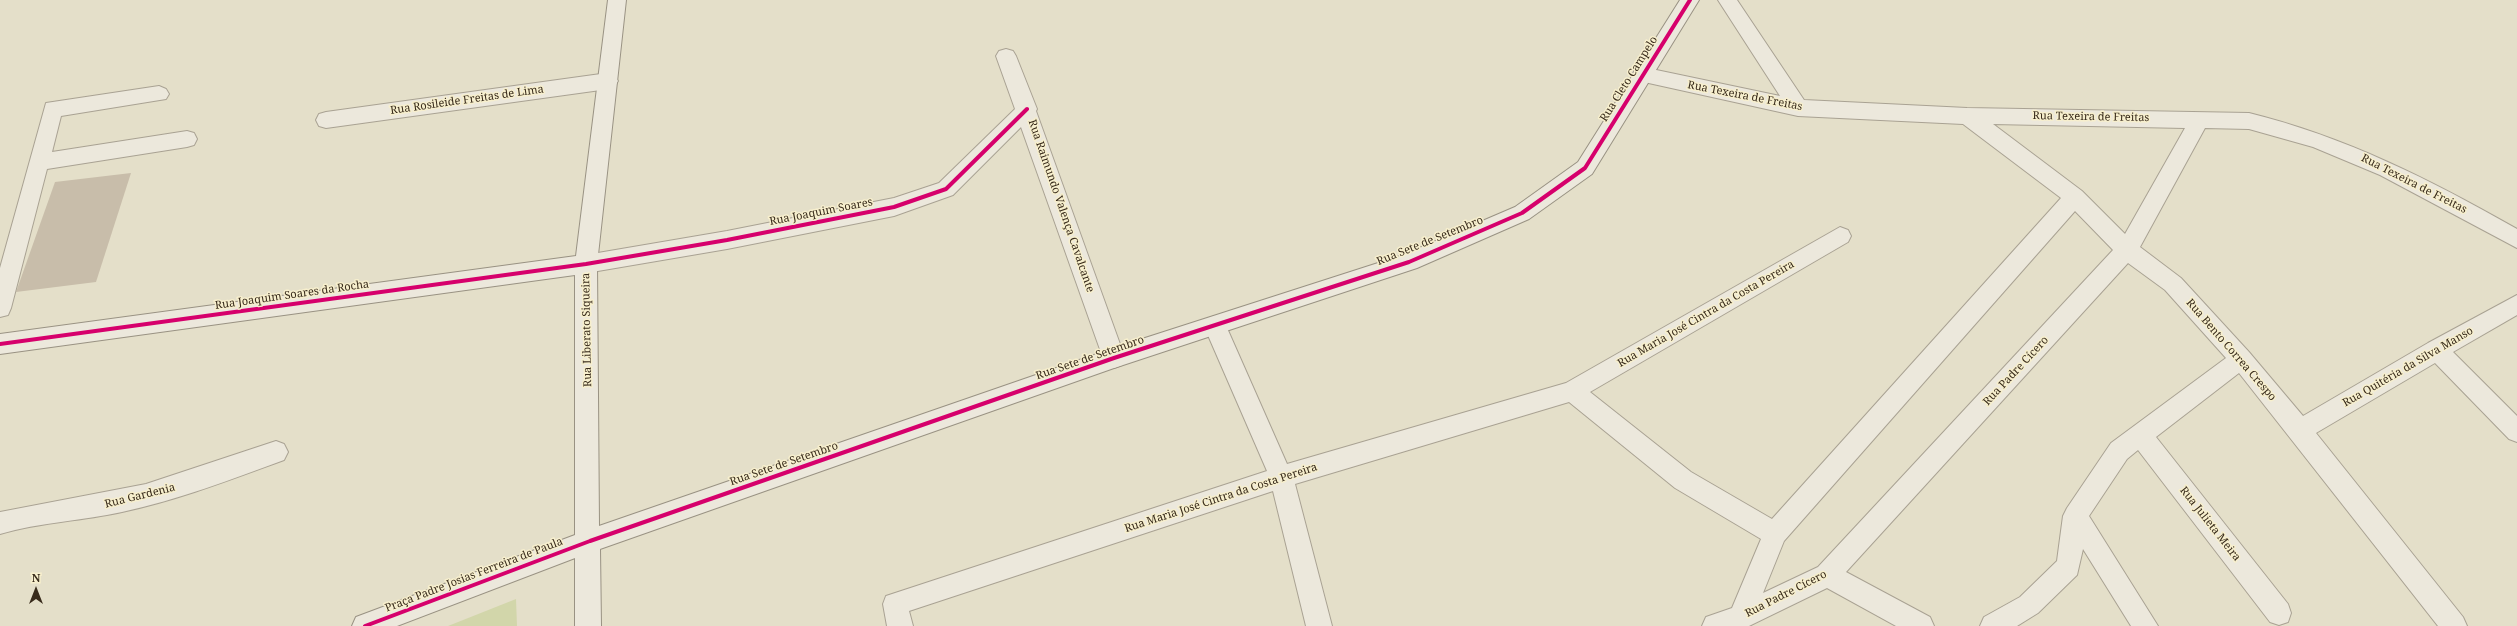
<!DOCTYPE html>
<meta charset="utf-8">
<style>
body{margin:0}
#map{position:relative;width:2517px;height:626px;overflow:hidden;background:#e4dfc9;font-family:"Noto Serif",serif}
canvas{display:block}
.north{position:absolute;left:16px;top:570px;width:40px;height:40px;-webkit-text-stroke:3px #f7efcd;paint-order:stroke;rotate:0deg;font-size:11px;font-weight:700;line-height:16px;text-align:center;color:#382b1b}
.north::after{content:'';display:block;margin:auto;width:14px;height:18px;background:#382b1b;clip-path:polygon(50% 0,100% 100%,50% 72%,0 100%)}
</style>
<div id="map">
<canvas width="2517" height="626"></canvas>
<div class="north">N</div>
</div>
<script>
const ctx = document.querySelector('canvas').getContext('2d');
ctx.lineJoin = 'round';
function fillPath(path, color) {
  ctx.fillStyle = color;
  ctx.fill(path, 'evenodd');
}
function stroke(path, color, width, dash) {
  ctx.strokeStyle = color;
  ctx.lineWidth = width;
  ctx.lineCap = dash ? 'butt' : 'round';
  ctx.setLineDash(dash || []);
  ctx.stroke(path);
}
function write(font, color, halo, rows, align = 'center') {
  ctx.font = font + ' "Noto Serif",serif';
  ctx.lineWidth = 3;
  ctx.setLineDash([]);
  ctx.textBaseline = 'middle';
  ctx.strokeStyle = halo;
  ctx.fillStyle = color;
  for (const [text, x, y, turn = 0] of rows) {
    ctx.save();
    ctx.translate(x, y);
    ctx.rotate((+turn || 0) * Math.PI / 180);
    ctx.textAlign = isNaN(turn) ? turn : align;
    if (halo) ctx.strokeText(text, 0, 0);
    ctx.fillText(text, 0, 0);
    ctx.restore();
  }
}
const green = new Path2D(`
 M516 599 517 626H448Z`);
const building = new Path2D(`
 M131 173 96 282 16 292 55 182Z`);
const street = new Path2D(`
 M1718 0H1737L1804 100 1967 108 2249 113C2346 137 2431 180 2517 229V248L2380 175 2313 147 2249 129 2205 128 2140 247 2181 278 2249 352 2303 416 2428 343 2517 295V315L2453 352 2517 416V442L2509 439 2435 363 2316 433 2463 617 2467 626H2438L2239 373 2156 437 2288 604 2291 613 2288 622 2279 625 2270 622 2138 450 2127 459 2089 516 2158 626H2131L2083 549 2077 575 2038 613 2017 626H1980L1984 617 2020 597 2057 561 2063 516 2067 508 2111 443 2226 358 2165 290 2128 263 1846 572 1930 617 1934 626H1896L1827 588 1749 626H1702L1706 617 1732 608 1761 539 1675 488 1569 402 1295 484 1332 626H1306L1273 491 909 611 913 626H887L883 604 886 596 1267 471 1204 326 1207 319 1215 316 1223 319 1287 464 1566 383 1840 227 1848 230 1851 236 1848 242 1590 392 1691 472 1772 519 2061 198 1963 124 1798 116 1635 80 1632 75 1635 70 1642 67 1780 96ZM1993 124 2185 128 2125 234 2082 191ZM2075 211 2113 250 1818 567 1763 593 1784 541Z
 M1006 49 1013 51 1016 56 1037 109 1036 111 1125 358 1122 365 1114 368 1106 365 1103 358 1021 127 953 195 894 216 727 249 586 273 578 270 575 264 578 258 586 255 727 231 894 198 939 183 1015 109 996 56 999 51Z
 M608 73 615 76 618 81 615 86 608 89 326 128 319 126 316 120 319 114 326 112Z
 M159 86 166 89 169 94 166 99 61 116 52 152 187 131 194 133 197 139 194 145 187 147 47 169 11 308 8 315 0 317V268L46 103Z
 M276 441 284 444 288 452 284 460C232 479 178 500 122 512 82 521 40 522 0 534V512L146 484Z`);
const secondary = new Path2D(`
 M608 0H626L597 264 599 526 1114 348 1403 255 1515 207 1578 162 1680 0H1699L1592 174 1529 219 1417 268 1114 368 600 549 601 626H575V558L397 626H352L356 617 575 535V275L0 354V334L576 256Z`);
const cycleway = new Path2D(`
 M0 344 586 264 727 240 894 207 946 189 1027 109
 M365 626 590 541 1114 358 1409 262 1522 213 1585 168 1690 0`);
const streetNames = [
 ["Rua Cleto Campelo",1629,79,-58],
 ["Rua Texeira de Freitas",1745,96,11],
 ["Rua Rosileide Freitas de Lima",467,100,-8],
 ["Rua Texeira de Freitas",2091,117,1],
 ["Rua Texeira de Freitas",2414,184,27],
 ["Rua Raimundo Valença Cavalcante",1061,206,71],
 ["Rua Joaquim Soares",821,212,-11],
 ["Rua Sete de Setembro",1430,241,-22],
 ["Rua Joaquim Soares da Rocha",292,295,-8],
 ["Rua Maria José Cintra da Costa Pereira",1706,314,-30],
 ["Rua Liberato Siqueira",587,330,-91],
 ["Rua Bento Correa Crespo",2231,350,49],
 ["Rua Sete de Setembro",1090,358,-19],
 ["Rua Quitéria da Silva Manso",2408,367,-30],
 ["Rua Padre Cícero",2016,371,-47],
 ["Rua Sete de Setembro",784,464,-19],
 ["Rua Gardenia",140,496,-14],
 ["Rua Maria José Cintra da Costa Pereira",1221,498,-18],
 ["Rua Julieta Meira",2210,524,52],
 ["Praça Padre Josias Ferreira de Paula",474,575,-21],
 ["Rua Padre Cícero",1786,594,-27]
];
fillPath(green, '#d2d6aa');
fillPath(building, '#c8bdaa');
stroke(street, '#a9a293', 2);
stroke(secondary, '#999283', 2);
fillPath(street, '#ece8dc');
fillPath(secondary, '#ece8dc');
stroke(cycleway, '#d6006c', 4);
write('11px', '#382b1b', '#f7efcd', streetNames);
</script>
